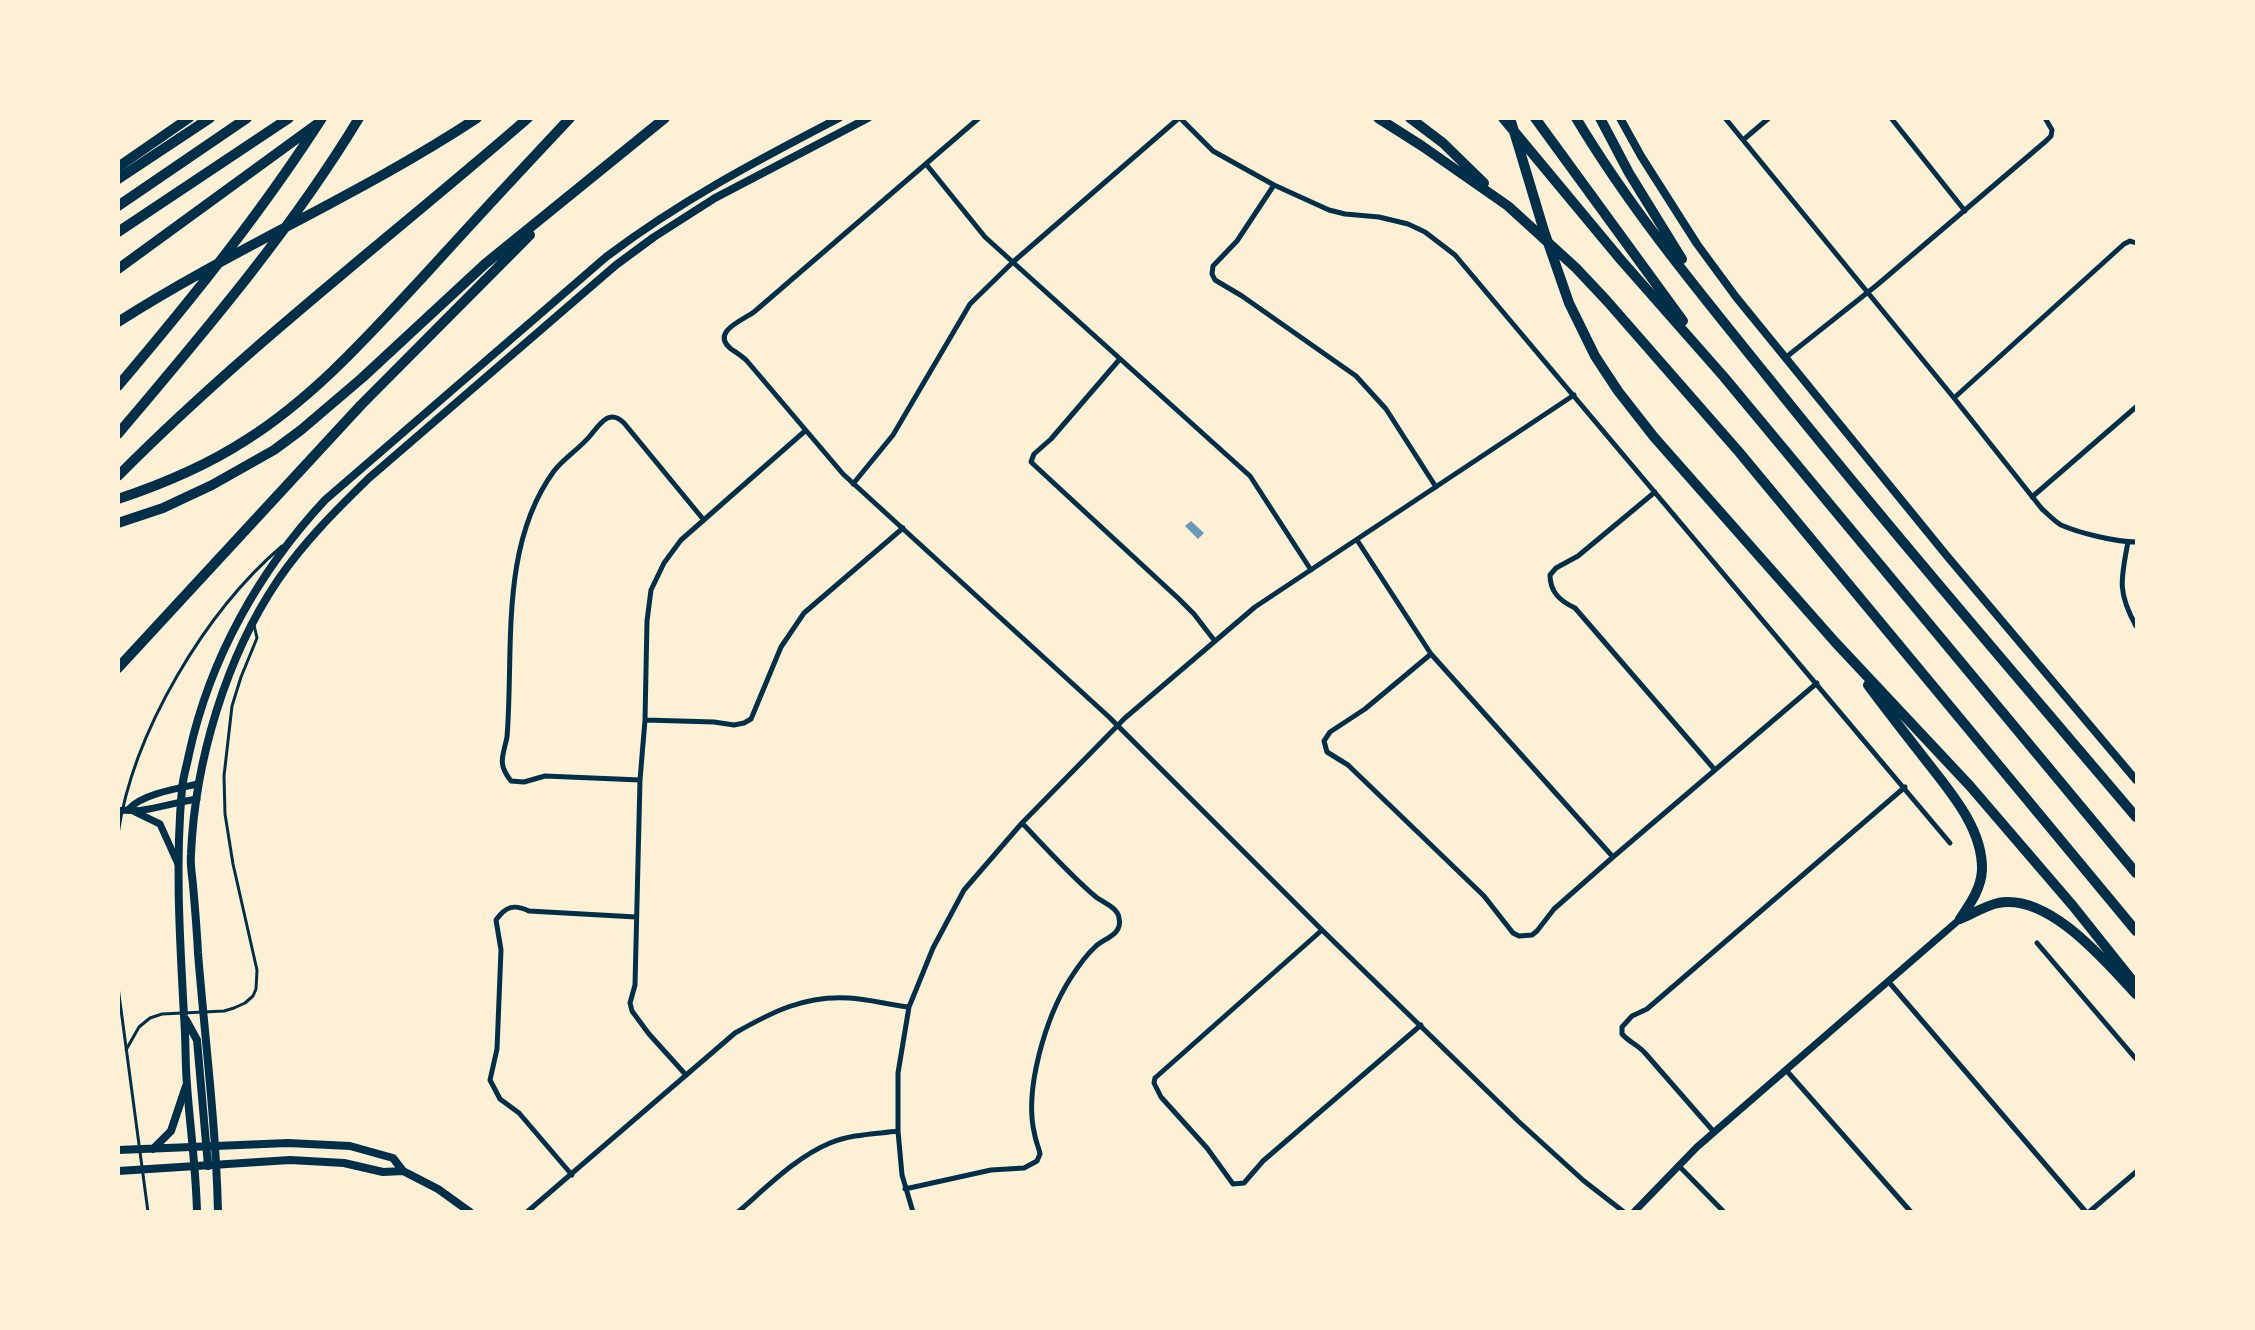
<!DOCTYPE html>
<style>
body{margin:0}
#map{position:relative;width:2255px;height:1330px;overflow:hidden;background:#fdf0d5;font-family:"Golos Text",sans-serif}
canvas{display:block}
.frame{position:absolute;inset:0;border:120px solid #fdf0d5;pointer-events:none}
</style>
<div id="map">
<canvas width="2255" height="1330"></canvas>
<div class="frame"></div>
</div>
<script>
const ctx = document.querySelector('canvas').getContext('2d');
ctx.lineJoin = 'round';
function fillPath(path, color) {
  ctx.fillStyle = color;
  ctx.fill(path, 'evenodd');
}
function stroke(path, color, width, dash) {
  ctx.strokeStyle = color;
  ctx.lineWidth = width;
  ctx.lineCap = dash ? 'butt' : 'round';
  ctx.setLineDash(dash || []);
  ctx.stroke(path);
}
const water = new Path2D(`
 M1191 521 1204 533 1198 539 1185 526Z`);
const service = new Path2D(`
 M118 834C133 732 205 612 282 546
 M118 987 148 1212
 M126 1050 139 1027 150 1018 162 1014 224 1011 234 1008 245 1003 253 996 256 989 257 970 233 864 225 814 224 776 232 706 241 677 257 638 254 625`);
const minor = new Path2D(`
 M979 118 754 312C743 320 710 332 731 349 737 353 742 356 747 361L843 474 1109 717 1322 930 1518 1121 1584 1181 1624 1212
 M1180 118 1213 151 1274 185 1329 210 1345 214 1379 217 1408 224 1425 232 1455 255 1950 843
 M1725 118 1954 398 2042 509C2048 514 2054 521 2061 525 2079 533 2116 542 2136 542
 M1891 118 1965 211
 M1743 140 1769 118
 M926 164 985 237 1250 476 1311 570
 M1274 185 1237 241 1213 266 1212 274 1215 280 1242 296 1356 376 1386 409 1436 487
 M1785 358 1877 285 2046 141 2051 136 2052 130 2045 118
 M1119 360 1051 439 1034 454 1031 462 1179 599 1194 614 1214 640
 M1954 398 2124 244 2130 241 2136 243
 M853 484 893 435 970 304 1013 262 1179 118
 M1655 492 1578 556 1556 568 1550 575C1550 592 1560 601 1575 608L1715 770
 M2032 497 2136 407
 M1357 540 1431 654 1613 857
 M2128 542C2121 579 2117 592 2136 626
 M1431 654 1365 709 1330 732 1324 741 1327 752 1348 765 1484 896 1513 933 1519 936 1532 935 1537 931 1554 909 1613 857 1817 683
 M645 720 714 722 734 725 744 723 751 719 781 647 804 613 903 528
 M640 780 545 776 524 782 511 781C497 763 503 757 507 737 514 650 499 546 554 471 564 458 579 449 590 436 600 424 609 408 624 423L703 519
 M1322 930 1155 1078 1154 1083 1161 1097 1207 1148 1233 1184 1244 1183 1263 1161 1421 1025
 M2037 943 2136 1059
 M1888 981 2086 1212
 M1786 1070 1911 1212
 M686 1075 649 1034 632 1011 630 1003 635 985 640 780 645 720 647 621 651 590 664 563 681 540 805 431
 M1714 1132 1645 1053C1638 1045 1629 1042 1622 1034V1027L1632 1016 1647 1009 1905 787
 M1678 1165 1724 1212
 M572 1175 519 1113 500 1099 490 1080 497 1049 501 950 496 920C506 906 514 904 529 911L636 917
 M905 1189 991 1170 1024 1168 1037 1161 1040 1154C1039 1148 1036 1142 1035 1136 1023 1091 1046 1017 1070 979 1077 968 1085 956 1095 947 1104 938 1123 935 1119 918 1118 908 1104 903 1096 897 1070 875 1046 848 1022 823
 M527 1212 735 1033C772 1012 805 995 849 998 869 999 889 1005 909 1007
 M738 1212C766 1188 796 1157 830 1143 852 1134 876 1134 898 1131
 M913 1212 902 1175 898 1131V1073L909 1007 933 948 964 890 1022 823 1125 718 1255 607 1574 395
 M2089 1212 2136 1172`);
const tertiary = new Path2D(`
 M129 809 160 824 178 864
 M129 809C142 794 179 788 198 784
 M118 811C127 809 135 812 143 810 161 807 178 802 197 799
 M1634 1212 1697 1147 1960 919`);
const secondary = new Path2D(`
 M1620 118 1641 156 1697 244 1736 297 1947 556 2136 780
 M153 1149 171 1131 186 1086
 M118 1150 288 1143 350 1146 393 1158 403 1171 438 1189 470 1212
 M118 1171 290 1160 344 1163 383 1172 403 1171`);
const primary = new Path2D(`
 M186 1020 197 1040 208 1166
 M197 1212C196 1169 190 1127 187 1085 185 1062 186 1039 184 1016 180 941 175 864 182 789 183 777 187 765 189 754 210 658 259 571 325 500L606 257C680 201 756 161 839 118
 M218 1212C216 1125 205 1040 198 953 197 931 195 908 193 885 192 875 190 864 191 854 195 761 226 657 278 580 304 542 336 510 369 478L616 265 654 237 715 198 868 118`);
const motorway = new Path2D(`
 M1378 118 1422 146 1508 206 1576 268 1607 301 1739 452 2136 931
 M1410 118 1443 143 1484 183
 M1503 118 1621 260 1724 377 2136 873
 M1510 118 1544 231 1569 303 1595 356 1618 391 1654 437 1835 642 1970 786 2073 906 2136 985
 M1535 118 1683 321
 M1576 118C1631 210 1700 293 1767 376 1887 526 2012 671 2136 817
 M1600 118 1629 173 1682 259
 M118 167 189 118
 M118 179 210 118
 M118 206 247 118
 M118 232 289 118
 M118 269 317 124
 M118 322C234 248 362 194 477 118
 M118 386C191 300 261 213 322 118
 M118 434C204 332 290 232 359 118
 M118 476C246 347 391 237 528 118
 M118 499C163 484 206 466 246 440 314 397 368 336 422 278 471 224 520 171 570 118
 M118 523 163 508 212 485 274 450 301 430 362 378 485 264 665 118
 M118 668 361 405 530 235
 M1868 685C1885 708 1903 731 1921 754 1946 787 1983 826 1982 870 1981 889 1970 904 1960 919
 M1960 919C1972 914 1985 906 1998 903 2049 893 2105 961 2136 994`);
fillPath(water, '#669bbc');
stroke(service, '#003049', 3);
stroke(minor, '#003049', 5);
stroke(tertiary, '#003049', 7);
stroke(secondary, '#003049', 8);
stroke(primary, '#003049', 8);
stroke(motorway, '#003049', 10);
</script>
